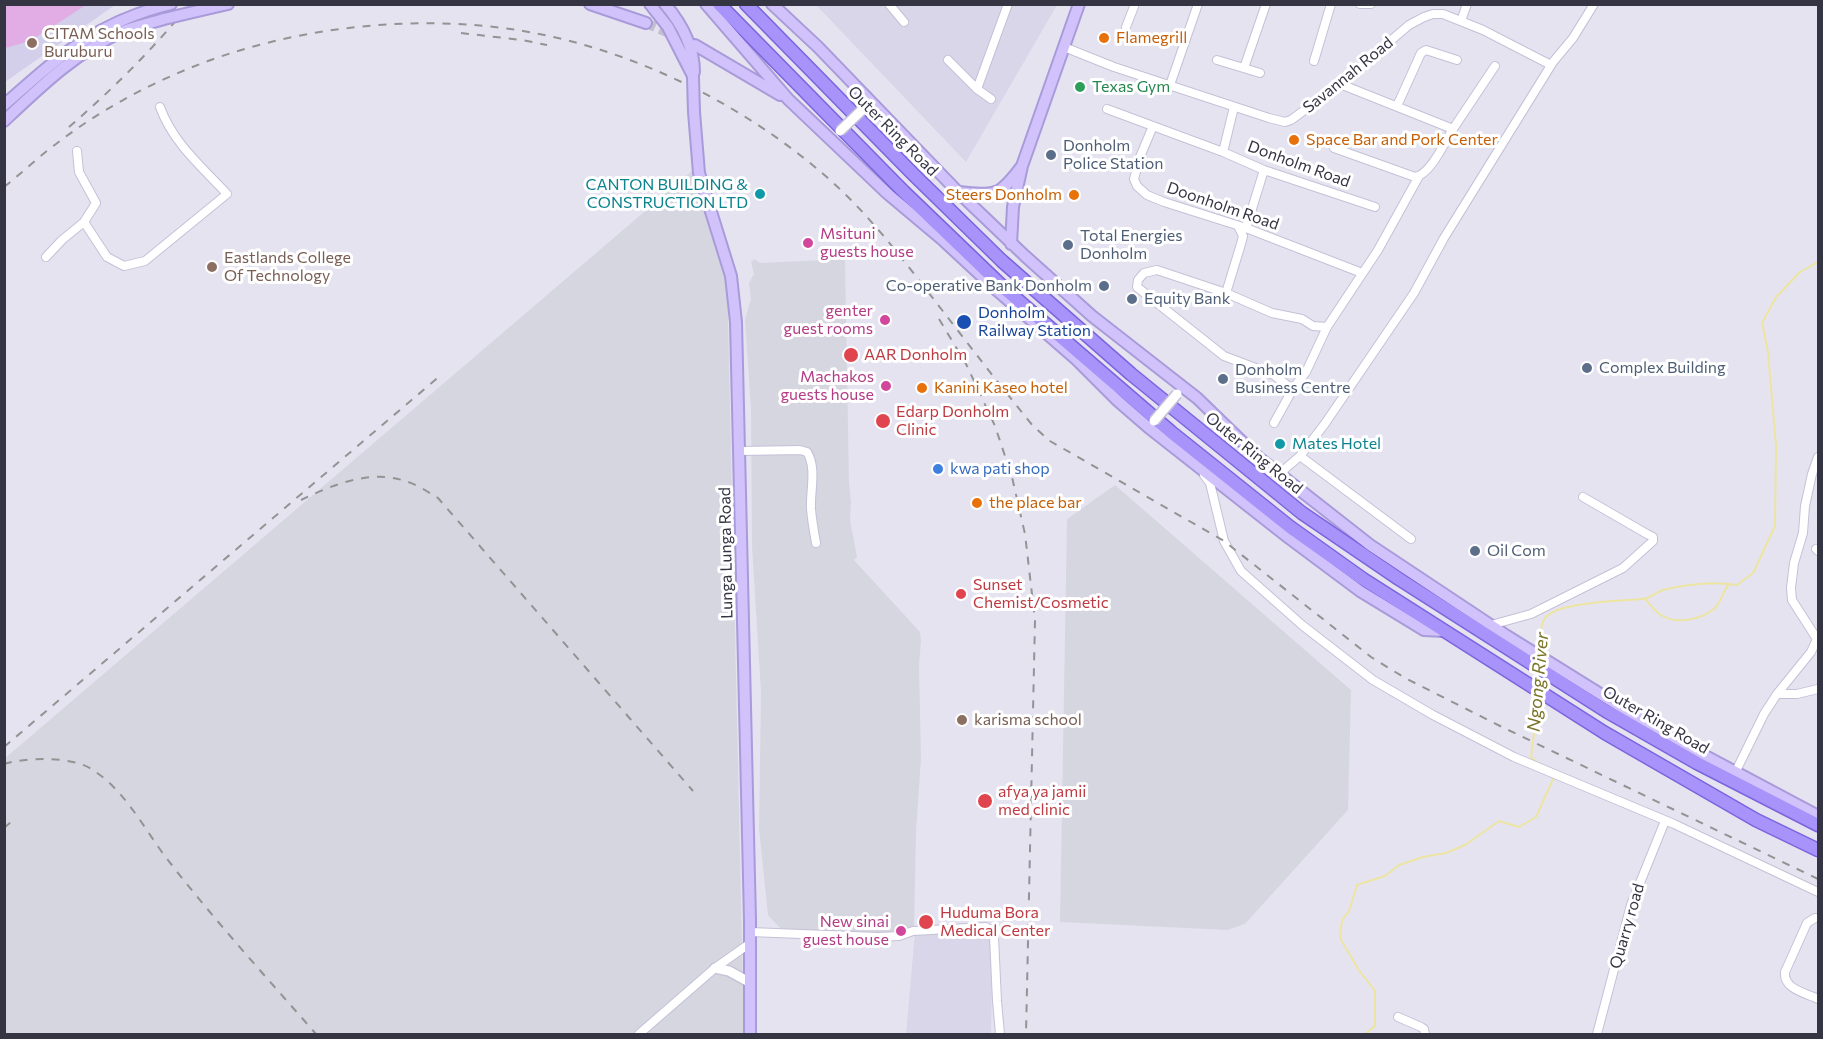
<!DOCTYPE html>
<style>
body{margin:0}
#map{position:relative;width:1823px;height:1039px;overflow:hidden;background:#e6e3f1;font-family:Commissioner,sans-serif}
canvas{display:block}
.frame{position:absolute;inset:0;border:6px solid #353443;pointer-events:none}
</style>
<div id="map">
<canvas width="1823" height="1039"></canvas>
<div class="frame"></div>
</div>
<script>
const ctx = document.querySelector('canvas').getContext('2d');
ctx.lineJoin = 'round';
function fillPath(path, color) {
  ctx.fillStyle = color;
  ctx.fill(path, 'evenodd');
}
function stroke(path, color, width, dash) {
  ctx.strokeStyle = color;
  ctx.lineWidth = width;
  ctx.lineCap = dash ? 'butt' : 'round';
  ctx.setLineDash(dash || []);
  ctx.stroke(path);
}
function write(font, color, halo, rows, align = 'center') {
  ctx.font = font + ' Commissioner,sans-serif';
  ctx.lineWidth = 6;
  ctx.setLineDash([]);
  ctx.textBaseline = 'middle';
  ctx.strokeStyle = halo;
  ctx.fillStyle = color;
  for (const [text, x, y, turn = 0] of rows) {
    ctx.save();
    ctx.translate(x, y);
    ctx.rotate((+turn || 0) * Math.PI / 180);
    ctx.textAlign = isNaN(turn) ? turn : align;
    if (halo) ctx.strokeText(text, 0, 0);
    ctx.fillText(text, 0, 0);
    ctx.restore();
  }
}
const residential = new Path2D(`
 M816 5H1057L966 162Z
 M993 929 991 1034H906L915 932Z`);
const industrial = new Path2D(`
 M692 171 727 272 744 1034H5L4 759Z
 M754 259 761 263 845 259 849 483 851 502 850 520 857 557 854 560 920 632 921 641 919 665 921 758 916 832 914 932 882 934 808 932 781 929 768 915 759 829 761 692 752 547 751 410 745 319 751 299 749 283 754 274 751 262Z
 M1115 485 1351 690 1348 810 1245 924 1227 930 1060 922 1067 519Z`);
const education = new Path2D(`
 M5 5H115L5 82Z`);
const green = new Path2D(`
 M5 4H86V5L30 41 5 48Z`);
const stream = new Path2D(`
 M1646 600C1650 604 1654 610 1658 613 1674 626 1701 620 1715 608 1721 602 1723 591 1729 584
 M1541 651C1542 640 1538 624 1547 616 1561 602 1622 601 1642 599 1650 599 1656 592 1663 590 1687 584 1713 581 1737 585L1753 573 1775 526 1776 446 1768 352 1762 323 1776 297 1800 272 1818 262
 M1539 687 1540 675
 M1539 696 1531 757 1539 764
 M1365 1034 1375 1026V991L1358 969 1340 938 1342 920 1349 911 1357 885 1385 876 1399 865 1423 857 1446 853 1465 845 1499 821 1519 827 1536 817 1554 777`);
const secondaryTunnel = new Path2D(`
 M646 23 676 36`);
const minor = new Path2D(`
 M889 4 904 22
 M1360 4H1371
 M1461 21 1467 4
 M1126 27 1135 4
 M1064 47 1114 67 1269 118 1285 122 1291 120 1340 84 1409 25 1424 17 1433 14H1443L1483 30 1551 65
 M948 60 977 89 991 99
 M1217 60 1260 73
 M1314 61 1331 4
 M1244 68 1266 4
 M1170 85 1198 4
 M977 89 1008 4
 M1397 106 1421 53 1426 50 1457 60
 M1234 107 1223 152 1264 170 1375 207
 M1107 109 1223 152
 M1153 126 1140 157 1134 179 1137 186 1147 195 1164 202 1246 228 1362 273
 M1453 129 1495 66
 M1334 148 1415 177C1431 174 1444 143 1453 129L1340 84
 M84 222 107 257 124 266 145 261 227 194C202 167 173 143 160 107
 M1246 228 1264 170
 M46 257 62 240 84 222 96 203 79 172 77 151
 M1226 293 1241 244 1243 236 1239 228
 M1327 327 1313 326 1302 319 1272 313 1226 293 1157 270 1144 273 1138 280 1137 287 1224 356 1274 375 1288 386 1294 387 1306 372 1327 327 1378 250 1419 176
 M1274 423 1294 387
 M740 451 800 450 807 452C817 468 810 491 811 509 812 521 814 532 816 543
 M1300 456 1411 539
 M1279 474 1300 456 1324 425 1414 293 1444 238 1553 62 1573 38 1594 4
 M1204 475 1210 483 1224 541 1241 571 1302 625 1373 680 1433 715 1514 757 1674 824 1818 892
 M1816 549 1818 551
 M1491 625 1531 614 1623 568 1653 541V537L1647 534 1583 497
 M1777 694 1811 652 1817 639 1792 600 1791 588 1794 563 1803 533 1805 506 1812 474 1818 457
 M1735 773 1764 714 1777 694H1797L1818 689
 M1818 918H1815L1807 923 1785 972C1783 989 1806 993 1818 999
 M750 932 878 937 899 936 913 931 986 927 993 932 994 937 997 1001 1000 1034
 M1398 1017 1421 1027 1424 1029 1425 1034
 M639 1034 715 968 749 944
 M1597 1034 1631 905 1665 821`);
const tertiary = new Path2D(`
 M715 968 729 971 749 982`);
const secondary = new Path2D(`
 M590 4 646 23
 M650 4 668 27 693 76
 M665 4C681 23 694 47 694 72
 M706 4 788 99 888 194 944 241 999 292 1077 360 1118 401 1148 427 1289 538 1360 591 1424 630 1444 631
 M772 4 818 47 958 192 1025 256 1092 316 1197 398 1259 458 1370 545 1507 636 1621 707 1709 758 1818 816
 M189 13 228 4
 M695 45 780 95
 M4 105C59 56 97 22 171 4
 M694 112 699 173 731 276 736 322 750 920V1034
 M4 121C40 87 78 50 124 31 137 26 151 23 164 19
 M958 192C996 195 998 198 1022 166
 M1011 244 1013 207 1022 166 1079 4`);
const primary = new Path2D(`
 M719 4 904 192 1005 289 1171 432 1290 527 1363 579 1605 733 1756 820 1818 850
 M746 4 912 173 1002 261 1131 374 1302 513 1399 579 1606 711 1697 763 1818 825`);
const rail = new Path2D(`
 M461 33 522 40 547 45
 M69 127C113 89 153 49 190 4
 M4 187C22 173 38 157 56 144 96 113 143 87 190 68 290 27 416 13 523 31 638 50 758 111 843 192 880 228 911 270 942 310 972 349 1002 388 1033 426L1050 441 1224 541 1371 657 1405 678 1500 726 1818 879
 M939 319 966 364 995 426 1012 477 1025 534 1035 620 1026 1034
 M301 500C332 485 371 469 405 481 416 484 428 492 438 498L693 791
 M4 747 441 375
 M4 764C27 757 73 756 93 770 128 793 146 833 171 864 217 923 267 978 316 1034
 M4 828 11 822`);
const tertiaryBridge = new Path2D(`
 M840 131 863 109
 M1154 421 1177 394`);
const secondaryBridge = new Path2D(`
 M164 19 189 13
 M693 78 694 112`);
const markers = [
 [1104,38,6,"#e8710a"],
 [32,43,6,"#8d6e63"],
 [1080,87,6,"#2e9e5b"],
 [1294,140,6,"#e8710a"],
 [1051,155,6,"#5c6f8a"],
 [760,194,6,"#0f9aa8"],
 [1074,195,6,"#e8710a"],
 [808,243,6,"#d1479c"],
 [1068,245,6,"#5c6f8a"],
 [212,267,6,"#8d6e63"],
 [1104,286,6,"#5c6f8a"],
 [1132,299,6,"#5c6f8a"],
 [885,320,6,"#d1479c"],
 [964,322,8,"#1a4fb4"],
 [851,355,8,"#e0444e"],
 [1587,368,6,"#5c6f8a"],
 [1223,379,6,"#5c6f8a"],
 [886,386,6,"#d1479c"],
 [922,388,6,"#e8710a"],
 [883,421,8,"#e0444e"],
 [1280,444,6,"#0f9aa8"],
 [938,469,6,"#3f7fe0"],
 [977,503,6,"#e8710a"],
 [1475,551,6,"#5c6f8a"],
 [961,594,6,"#e0444e"],
 [962,720,6,"#8d6e63"],
 [985,801,8,"#e0444e"],
 [926,922,8,"#e0444e"],
 [901,931,6,"#d1479c"]
];
const educationNames = [
 ["CITAM Schools",44,34],
 ["Buruburu",44,52],
 ["Eastlands College",224,258],
 ["Of Technology",224,276],
 ["karisma school",974,720]
];
const foodNames = [
 ["Flamegrill",1116,38],
 ["Space Bar and Pork Center",1306,140],
 ["Steers Donholm",1062,195,"right"],
 ["Kanini Kaseo hotel",934,388],
 ["the place bar",989,503]
];
const streetNames = [
 ["Savannah Road",1348,75,-39],
 ["Outer Ring Road",893,131,45],
 ["Donholm Road",1299,164,20],
 ["Doonholm Road",1223,206,19],
 ["Outer Ring Road",1254,453,39],
 ["Lunga Lunga Road",726,553,-91],
 ["Outer Ring Road",1656,720,30],
 ["Quarry road",1627,926,-74]
];
const leisureNames = [
 ["Texas Gym",1092,87]
];
const serviceNames = [
 ["Donholm",1063,146],
 ["Police Station",1063,164],
 ["Total Energies",1080,236],
 ["Donholm",1080,254],
 ["Co-operative Bank Donholm",1092,286,"right"],
 ["Equity Bank",1144,299],
 ["Complex Building",1599,368],
 ["Donholm",1235,370],
 ["Business Centre",1235,388],
 ["Oil Com",1487,551]
];
const cultureNames = [
 ["CANTON BUILDING &",748,185],
 ["CONSTRUCTION LTD",748,203],
 ["Mates Hotel",1292,444,"left"]
];
const hotelNames = [
 ["Msituni",820,234,"left"],
 ["guests house",820,252,"left"],
 ["genter",873,311],
 ["guest rooms",873,329],
 ["Machakos",874,377],
 ["guests house",874,395],
 ["New sinai",889,922],
 ["guest house",889,940]
];
const transitNames = [
 ["Donholm",978,313],
 ["Railway Station",978,331]
];
const healthNames = [
 ["AAR Donholm",864,355],
 ["Edarp Donholm",896,412],
 ["Clinic",896,430],
 ["Sunset",973,585],
 ["Chemist/Cosmetic",973,603],
 ["afya ya jamii",998,792],
 ["med clinic",998,810],
 ["Huduma Bora",940,913],
 ["Medical Center",940,931]
];
const shopNames = [
 ["kwa pati shop",950,469]
];
const waterNames = [
 ["Ngong River",1538,682,-85]
];
fillPath(residential, '#d9d6e9');
fillPath(industrial, '#d6d6e0');
fillPath(education, '#d3ceea');
fillPath(green, '#e1ade4');
stroke(stream, '#ece5a1', 2);
stroke(secondaryTunnel, '#c3c0ce', 10, [10, 5]);
stroke(minor, '#c4c1d7', 10);
stroke(tertiary, '#c4c1d7', 12);
stroke(secondary, '#a99bd9', 14);
stroke(primary, '#7b64de', 15);
stroke(minor, '#fff', 8);
stroke(tertiary, '#fff', 9);
stroke(secondary, '#d1c2fc', 10);
stroke(primary, '#a893fa', 12);
stroke(rail, '#939393', 2, [8, 8]);
stroke(tertiaryBridge, '#c4c1d7', 12, []);
stroke(secondaryBridge, '#a99bd9', 14, []);
stroke(tertiaryBridge, '#fff', 9);
stroke(secondaryBridge, '#d1c2fc', 10);
for (const [x, y, r, color] of markers) {
  const dot = new Path2D();
  dot.arc(x, y, r, 0, 2 * Math.PI);
  ctx.fillStyle = color;
  ctx.fill(dot);
  stroke(dot, '#fff', 2);
}
write('16px', '#785e54', '#fff', educationNames, 'left');
write('16px', '#c56008', '#fff', foodNames, 'left');
write('16px', '#353443', '#fff', streetNames);
write('16px', '#27864d', '#fff', leisureNames, 'left');
write('16px', '#4e5e75', '#fff', serviceNames, 'left');
write('16px', '#0d838f', '#fff', cultureNames, 'right');
write('16px', '#b23c85', '#fff', hotelNames, 'right');
write('16px', '#164399', '#fff', transitNames, 'left');
write('16px', '#be3a42', '#fff', healthNames, 'left');
write('16px', '#366cbe', '#fff', shopNames, 'left');
write('italic 18px', '#7b7428', '#fff', waterNames);
</script>
